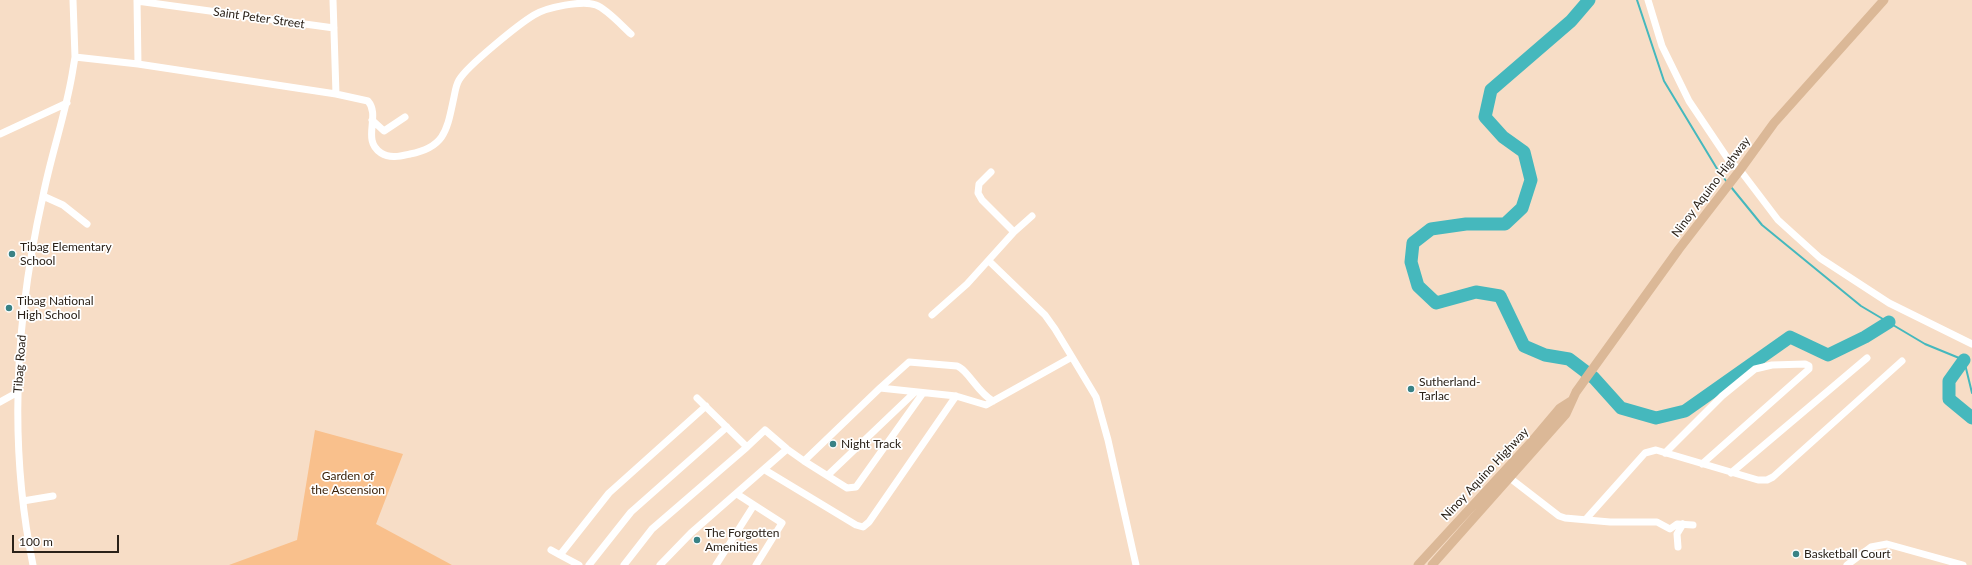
<!DOCTYPE html>
<style>
body{margin:0}
#map{position:relative;width:1972px;height:565px;overflow:hidden;background:#f7ddc6;font-family:Lato,sans-serif}
canvas{display:block}
.scale{position:absolute;left:12px;top:535px;width:107px;height:18px;box-sizing:border-box;border:2px solid #2a2118;border-top:0;padding-left:5px;font-size:12px;line-height:14px;white-space:nowrap;color:#2a2118;-webkit-text-stroke:3px #fff;paint-order:stroke}
</style>
<div id="map">
<canvas width="1972" height="565"></canvas>
<div class="scale">100 m</div>
</div>
<script>
const ctx = document.querySelector('canvas').getContext('2d');
ctx.lineJoin = 'round';
function fillPath(path, color) {
  ctx.fillStyle = color;
  ctx.fill(path, 'evenodd');
}
function stroke(path, color, width, dash) {
  ctx.strokeStyle = color;
  ctx.lineWidth = width;
  ctx.lineCap = dash ? 'butt' : 'round';
  ctx.setLineDash(dash || []);
  ctx.stroke(path);
}
function write(font, color, halo, rows, align = 'center') {
  ctx.font = font + ' Lato,sans-serif';
  ctx.lineWidth = 3.5;
  ctx.setLineDash([]);
  ctx.textBaseline = 'middle';
  ctx.strokeStyle = halo;
  ctx.fillStyle = color;
  for (const [text, x, y, turn = 0] of rows) {
    ctx.save();
    ctx.translate(x, y);
    ctx.rotate((+turn || 0) * Math.PI / 180);
    ctx.textAlign = isNaN(turn) ? turn : align;
    if (halo) ctx.strokeText(text, 0, 0);
    ctx.fillText(text, 0, 0);
    ctx.restore();
  }
}
const green = new Path2D(`
 M315 430 403 454 376 524 452 565H229L297 540Z`);
const stream = new Path2D(`
 M1637 0 1664 81 1719 172 1727 182
 M1731 187 1762 225 1861 306 1925 344 1964 360 1972 393`);
const river = new Path2D(`
 M1589 0 1571 21 1491 90 1485 117 1503 137 1524 152 1531 180 1522 208 1505 224H1466L1431 229 1413 243 1411 262 1418 286 1436 303 1476 292 1500 296 1524 346 1545 355 1569 359 1594 378 1621 408 1656 418 1685 411 1790 337 1828 355 1865 337 1889 322
 M1964 360 1949 381V399L1972 418`);
const minor = new Path2D(`
 M137 0 138 64
 M333 0 336 94 368 101C381 116 361 140 381 153 390 159 401 156 410 154 446 147 447 129 454 97 455 92 456 85 459 80 467 66 519 24 534 15 547 7 583 0 596 5 607 9 622 26 631 34
 M1648 0 1662 46 1689 101 1730 162 1740 170 1778 220 1820 258 1889 303 1972 344
 M137 1 334 28
 M75 57 138 64 336 94
 M372 120 384 131 405 117
 M0 134 67 103
 M43 196 63 205 87 224
 M1014 232 1032 216
 M989 261 1045 315 1055 329 1072 357
 M932 315 967 284 1014 232 982 200 978 193 979 184 991 172
 M880 388 909 362 957 366C968 370 978 393 993 401
 M697 398 747 447 765 430 787 449 804 461 880 388 956 396 986 405 1072 357 1096 397 1108 440 1136 565
 M0 402 18 392
 M1665 453 1722 396 1755 369 1772 365 1805 364 1809 366V369L1702 464
 M804 461 847 488 856 487 923 393
 M765 470 856 525 863 527 869 522 956 396
 M1731 473 1867 358
 M828 475 915 392
 M1506 475 1559 516 1565 518 1610 522H1657L1670 529 1677 524 1693 525
 M23 501 53 496
 M754 505 782 523 756 565
 M1586 519 1645 453 1656 450 1758 480H1767L1773 477 1902 361
 M1678 547 1677 534 1683 524
 M551 550 560 555
 M33 565C8 443 16 316 43 196 51 155 65 116 72 75L75 57 73 0
 M579 565 560 555 609 493 706 406
 M589 565 631 512 727 427
 M624 565 652 529 747 447
 M660 565 691 533 787 449
 M716 565 754 505 737 494
 M1847 565 1871 547 1887 544 1963 565`);
const major = new Path2D(`
 M1418 565 1533 440 1560 408 1571 401
 M1432 565 1566 414 1576 392 1679 249 1740 170 1774 123 1884 0`);
const markers = [
 [12,254,4,"#398285"],
 [9,308,4,"#398285"],
 [1411,389,4,"#398285"],
 [833,444,4,"#398285"],
 [697,540,4,"#398285"],
 [1796,554,4,"#398285"]
];
const streetNames = [
 ["Saint Peter Street",259,18,8],
 ["Ninoy Aquino Highway",1711,187,-53],
 ["Tibag Road",20,364,-86],
 ["Ninoy Aquino Highway",1485,474,-47]
];
const poiNames = [
 ["Tibag Elementary",20,247],
 ["School",20,261],
 ["Tibag National",17,301],
 ["High School",17,315],
 ["Sutherland-",1419,382],
 ["Tarlac",1419,396],
 ["Night Track",841,444],
 ["The Forgotten",705,533],
 ["Amenities",705,547],
 ["Basketball Court",1804,554]
];
const parkNames = [
 ["Garden of",348,476],
 ["the Ascension",348,490]
];
fillPath(green, '#f9c08c');
stroke(stream, '#45b8bd', 2);
stroke(river, '#45b8bd', 13);
stroke(minor, '#fff', 7);
stroke(major, '#dbb897', 9);
for (const [x, y, r, color] of markers) {
  const dot = new Path2D();
  dot.arc(x, y, r, 0, 2 * Math.PI);
  ctx.fillStyle = color;
  ctx.fill(dot);
  stroke(dot, '#fff', 1.5);
}
write('12px', '#2a2118', '#fff', streetNames);
write('12px', '#2a2118', '#fff', poiNames, 'left');
write('12px', '#3c230a', '#fff', parkNames);
</script>
